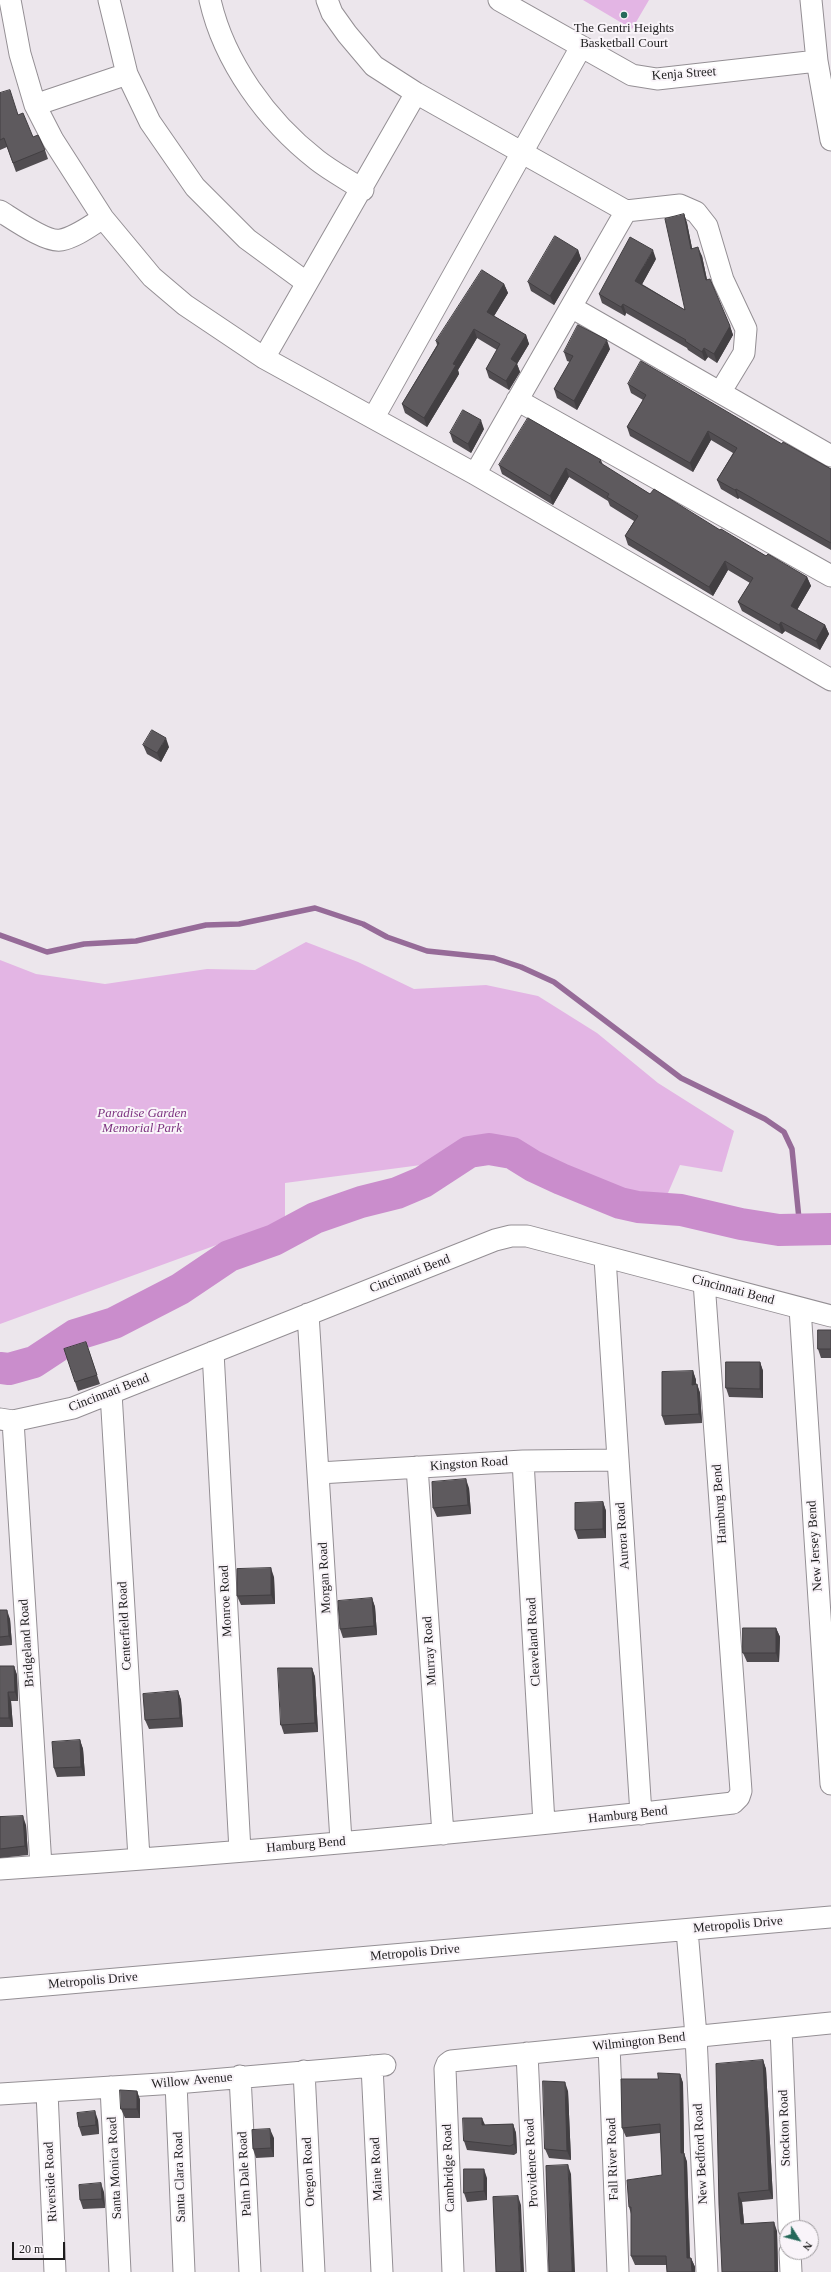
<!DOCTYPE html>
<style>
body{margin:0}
#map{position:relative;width:831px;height:2272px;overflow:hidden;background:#ece6ec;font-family:"Times New Roman",serif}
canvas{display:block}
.north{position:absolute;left:779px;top:2220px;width:40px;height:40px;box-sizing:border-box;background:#f9f4f9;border:1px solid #a19ea1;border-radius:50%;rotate:126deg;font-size:11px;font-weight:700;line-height:16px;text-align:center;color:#1e1d1e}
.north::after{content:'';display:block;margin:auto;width:14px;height:18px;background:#25695a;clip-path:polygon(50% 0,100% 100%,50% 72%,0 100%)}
.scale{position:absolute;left:12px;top:2242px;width:53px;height:18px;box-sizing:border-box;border:2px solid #1e1d1e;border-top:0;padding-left:5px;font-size:12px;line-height:14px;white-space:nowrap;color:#1e1d1e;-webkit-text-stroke:3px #f9f4f9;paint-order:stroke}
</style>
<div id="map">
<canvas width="831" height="2272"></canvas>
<div class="north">N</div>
<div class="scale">20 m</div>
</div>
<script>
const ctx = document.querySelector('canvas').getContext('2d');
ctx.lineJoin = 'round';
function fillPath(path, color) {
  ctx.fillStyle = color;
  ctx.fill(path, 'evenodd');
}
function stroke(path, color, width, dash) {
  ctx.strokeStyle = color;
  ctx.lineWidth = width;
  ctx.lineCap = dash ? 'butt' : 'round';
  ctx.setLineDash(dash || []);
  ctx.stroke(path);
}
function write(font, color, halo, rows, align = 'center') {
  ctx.font = font + ' "Times New Roman",serif';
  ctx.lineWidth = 4;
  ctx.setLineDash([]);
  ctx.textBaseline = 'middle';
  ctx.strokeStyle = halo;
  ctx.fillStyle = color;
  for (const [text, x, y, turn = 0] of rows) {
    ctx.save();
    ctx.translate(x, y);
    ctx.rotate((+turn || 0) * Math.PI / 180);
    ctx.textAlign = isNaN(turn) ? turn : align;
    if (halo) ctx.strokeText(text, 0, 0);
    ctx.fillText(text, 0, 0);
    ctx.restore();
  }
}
const green = new Path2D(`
 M583 0H649L632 29Z
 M306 942 358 962 414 989 486 985 538 996 597 1033 658 1083 734 1131 722 1172 680 1165 665 1200 589 1185 550 1172 496 1136 471 1137 421 1165 285 1183V1220L0 1324V960L36 974 105 984 207 969 255 970Z`);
const stream = new Path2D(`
 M0 935 47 952 84 944 136 941 206 925 239 924 315 908 363 924 387 937 427 951 494 958 521 967 554 982 681 1078 765 1119 784 1132 792 1149 800 1229`);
const river = new Path2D(`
 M0 1368 9 1369 34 1362 75 1335 114 1323 180 1289 229 1256 274 1240 315 1218 361 1202 397 1193 423 1182 469 1152 489 1149 512 1153 533 1166 561 1179 620 1203 638 1207 681 1210 741 1224 779 1230 831 1229`);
const minor = new Path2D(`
 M10 0 20 54 35 105 53 140 103 218 152 277 185 305 264 358 475 474 831 680
 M109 0 127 74 150 122 195 187 247 239 307 283
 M210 0C224 62 267 121 317 160 331 171 348 180 363 190
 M327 0 332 13 347 34 374 66 416 93 626 211 680 205 696 212 707 226 723 280 746 329 744 353 721 391
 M499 0 632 75 657 79 817 61
 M811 0 817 61 831 140
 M35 105 127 74
 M0 211C13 219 47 243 61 240 76 237 90 226 103 218
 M571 307 831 456
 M264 358 416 93
 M517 400 831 576
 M374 417 581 47
 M475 474 626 211
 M605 1258 641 1814
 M800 1308 831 1784
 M308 1314 341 1841
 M213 1352 240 1851
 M111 1393 139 1858
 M0 1419 13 1421 73 1408 495 1240 511 1236H527L831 1316
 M13 1421 41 1866
 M523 1461 544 1823
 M417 1467 443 1834
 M319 1473 523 1461 618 1460
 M0 1869C245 1853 490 1831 733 1803L739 1797 741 1791 704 1282
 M687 1930 696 2036 707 2272
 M0 1989 831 1917
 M781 2028 789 2228
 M609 2045 618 2272
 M527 2053 537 2272
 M372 2066 382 2272
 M304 2071 314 2272
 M240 2076 250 2272
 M176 2083 184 2272
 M111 2087 120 2272
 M47 2092 55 2272
 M0 2094 176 2083 385 2065
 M790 2252 791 2272
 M453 2272 445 2069 447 2064 451 2061 831 2023`);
const wall = new Path2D(`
 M0 93 18 115 33 137 45 150 48 159 16 172 7 147 0 150Z
 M684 214 687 223 692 248 702 256 707 280 730 326 733 335 717 363 708 357 705 361 688 350 687 348 626 313 625 316 602 303 599 294 656 259 642 284 685 310Z
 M578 250 581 259 554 305 531 291 528 282Z
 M504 284 508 293 494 316 526 335 529 344 517 364 520 372 509 390 489 378 486 369 497 350 477 338 458 370 459 374 427 427 405 413 402 404 437 345 436 341Z
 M610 349 577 410 557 398 554 389 570 362 567 361 564 352Z
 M628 384 782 444 831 469V550L739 498 738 499 721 489 717 480 733 453 711 440 693 472 630 436 627 427 643 400 631 393Z
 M484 429 471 453 453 442 450 433Z
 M601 460 603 465 650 494 720 530 766 556 807 577 811 586 797 610 825 625 829 634 820 650 785 631 782 634 742 611 738 602 750 583 728 570 713 596 628 545 625 536 634 521 610 506 608 501 569 477 553 505 502 474 499 465Z
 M143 745 169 747 161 762 147 754Z
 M831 1330V1358H821L818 1349Z
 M89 1351 100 1384 78 1391 75 1382Z
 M760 1362 763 1371V1398L729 1397 726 1388Z
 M693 1371 696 1380V1385L697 1384 700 1393 702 1423 665 1425 662 1416Z
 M469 1488 471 1514 437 1517 433 1508Z
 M603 1502 606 1511V1538L578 1539 575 1530Z
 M274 1577 275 1604 241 1605 237 1596Z
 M372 1598 375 1607 377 1635 343 1638 340 1629Z
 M0 1610 10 1619 12 1645 0 1646Z
 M776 1628 780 1637 779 1662H747L743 1653Z
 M0 1666H14L17 1675 18 1701H11L13 1727H0Z
 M312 1668 315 1677 318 1732 284 1734 281 1725Z
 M178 1691 181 1700 183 1727 149 1729 145 1720Z
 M80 1740 83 1749 85 1776 57 1777 54 1768Z
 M0 1817 26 1825 28 1855 0 1858Z
 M763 2060 766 2069 773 2199 742 2202 744 2224 777 2231 778 2272H722Z
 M680 2074 683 2083 684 2153 687 2162 690 2258H691L695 2267V2272H667L666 2265H635L631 2256V2214L629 2207 662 2175 660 2133 626 2137 622 2128Z
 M137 2091 140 2100V2118H125L121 2109Z
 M568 2091 571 2160 549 2158 545 2149Z
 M98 2120 99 2134 82 2136 79 2127Z
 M513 2124 516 2133 517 2153 514 2155 467 2150 464 2141 485 2125Z
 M274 2138V2157L256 2158 253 2149Z
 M487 2178V2200L467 2202 464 2193Z
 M104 2192 105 2208 83 2209 80 2200Z`);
const shadedWall = new Path2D(`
 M684 214 687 223 694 258 691 249Z
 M698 247 702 256 709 289 706 280Z
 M578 250 581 259 554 305 550 296Z
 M653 250 656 259 639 290 635 281Z
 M504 284 508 293 491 321 487 312Z
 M623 304 626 313 625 316 621 307Z
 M730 326 733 335 717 363 714 354Z
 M474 329 477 338 458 370 459 374 427 427 424 418 453 364Z
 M526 335 529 344 517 364 520 372 509 390 506 381 511 359Z
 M607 340 610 349 577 410 574 401Z
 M704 348 708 357 705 361 702 352Z
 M481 420 484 429 471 453 468 444Z
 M708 431 711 440 693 472 690 463Z
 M566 468 569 477 553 505 550 496Z
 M736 489 739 498 738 499 735 490Z
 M725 561 728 570 713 596 709 587Z
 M807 577 811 586 794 615 791 606Z
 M781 622 785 631 782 634 779 625Z
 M825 625 829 634 820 650 816 641Z
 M166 738 169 747 161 762 157 753Z
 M760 1362 763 1371V1398L760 1389Z
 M693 1371 696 1380 695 1394 692 1385Z
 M697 1384 700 1393 702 1423 699 1414Z
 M466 1479 469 1488 471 1514 468 1505Z
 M603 1502 606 1511V1538L603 1529Z
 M271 1568 274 1577 275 1604 271 1595Z
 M372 1598 375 1607 377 1635 374 1626Z
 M7 1610 10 1619 12 1645 9 1636Z
 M776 1628 780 1637 779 1662 776 1653Z
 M14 1666 17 1675 18 1701 15 1692Z
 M312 1668 315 1677 318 1732 315 1723Z
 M178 1691 181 1700 183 1727 180 1718Z
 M8 1692 11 1701 13 1727 9 1718Z
 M80 1740 83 1749 85 1776 81 1767Z
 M23 1816 26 1825 28 1855 25 1846Z
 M763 2060 766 2069 773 2199 769 2190Z
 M680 2074 683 2083 684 2153 687 2162 690 2267 687 2258 681 2153Z
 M565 2082 568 2091 571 2160 567 2151Z
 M137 2091 140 2100V2118L137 2109Z
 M95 2111 98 2120 99 2134 96 2125Z
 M482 2118 486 2127 482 2125Z
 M513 2124 516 2133 517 2153 514 2144Z
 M270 2129 274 2138V2157L271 2148Z
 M568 2165 571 2174 575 2272H572Z
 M484 2169 487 2178V2200L484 2191Z
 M101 2183 104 2192 105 2208 102 2199Z
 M738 2193 742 2202 745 2233 741 2224Z
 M518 2196 521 2205 524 2272H521Z
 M774 2222 777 2231 778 2272H775Z
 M691 2258 695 2267V2272H692Z`);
const building = new Path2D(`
 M10 90 18 115 23 113 33 137 38 135 45 150 13 163 4 138 0 140V93Z
 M684 214 691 249 698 247 706 280 710 279 730 326 714 354 704 348 702 352 685 341 686 340 623 304 621 307 599 294 630 237 653 250 635 281 685 310 665 219Z
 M555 236 578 250 550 296 528 282Z
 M482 270 504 284 487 312 526 335 511 359 517 363 506 381 486 369 500 344 474 329 453 364 456 365 424 418 402 404 439 343 436 341Z
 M578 325 607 340 574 401 554 389 573 356 564 352Z
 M641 361 782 444 783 442 831 469V543L736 489 735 490 717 480 737 448 708 431 690 463 627 427 646 395 628 384Z
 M463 410 481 420 468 444 450 433Z
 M528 418 601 460 599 462 650 494 654 489 720 530 721 529 766 556 768 554 807 577 791 606 825 625 816 641 781 622 779 625 738 602 753 578 725 561 709 587 625 536 638 516 607 497 609 494 566 468 550 496 499 465Z
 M152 730 166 738 157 753 143 745Z
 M818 1330H831V1349H818Z
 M86 1342 97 1375 75 1382 64 1349Z
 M726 1362H760V1389L726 1388Z
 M693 1371 692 1385 697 1384 699 1414 662 1416V1372Z
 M466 1479 468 1505 433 1508 432 1482Z
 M603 1502V1529L575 1530V1503Z
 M271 1568V1595L237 1596V1569Z
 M372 1598 374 1626 340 1629 338 1601Z
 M0 1610H7L9 1636 0 1637Z
 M743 1628H776V1653H743Z
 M0 1666H14L15 1692H8L9 1718H0Z
 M278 1668H312L315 1723 281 1725Z
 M178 1691 180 1718 145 1720 143 1694Z
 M80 1740 81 1767 54 1768 52 1742Z
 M23 1816 25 1846 0 1849V1817Z
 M763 2060 769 2190 738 2193 741 2224 774 2222 775 2272H722L719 2204 716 2064Z
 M658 2073 680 2074 681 2153H684L687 2258H691L692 2272H667L666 2256H631V2207H629L627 2180 662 2175 661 2149 660 2124 622 2128 621 2079H658Z
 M543 2081 565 2082 567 2151 545 2149Z
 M120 2090 137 2091V2109H121Z
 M95 2111 96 2125 79 2127 77 2113Z
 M463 2118H482V2125L513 2124 514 2144 510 2146 464 2141Z
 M270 2129 271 2148 253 2149 252 2130Z
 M568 2165 572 2272H549L546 2166Z
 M464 2169H484V2191L464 2193Z
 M101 2183 102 2199 80 2200 79 2185Z
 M518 2196 521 2272H496L493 2197Z`);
const markers = [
 [624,15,4,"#25695a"]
];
const poiNames = [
 ["The Gentri Heights",624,29],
 ["Basketball Court",624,44]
];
const streetNames = [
 ["Kenja Street",684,74,-4],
 ["Cincinnati Bend",410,1274,-21],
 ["Cincinnati Bend",733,1290,15],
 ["Cincinnati Bend",109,1393,-21],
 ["Kingston Road",469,1464,-4],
 ["Hamburg Bend",720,1504,-94],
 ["Aurora Road",623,1536,-94],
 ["New Jersey Bend",815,1546,-94],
 ["Morgan Road",325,1578,-93],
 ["Monroe Road",226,1601,-93],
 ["Centerfield Road",125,1626,-93],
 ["Cleaveland Road",534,1642,-93],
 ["Bridgeland Road",27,1643,-94],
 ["Murray Road",430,1651,-94],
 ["Hamburg Bend",628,1815,-6],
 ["Hamburg Bend",306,1845,-5],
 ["Metropolis Drive",738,1925,-5],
 ["Metropolis Drive",415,1953,-5],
 ["Metropolis Drive",93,1981,-5],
 ["Wilmington Bend",639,2042,-6],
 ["Willow Avenue",192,2081,-5],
 ["Stockton Road",785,2128,-92],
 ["New Bedford Road",701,2154,-93],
 ["Fall River Road",613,2159,-92],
 ["Providence Road",532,2163,-93],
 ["Santa Monica Road",115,2168,-93],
 ["Cambridge Road",449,2168,-92],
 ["Maine Road",377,2169,-93],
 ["Oregon Road",309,2172,-93],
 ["Palm Dale Road",245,2174,-93],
 ["Santa Clara Road",180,2177,-92],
 ["Riverside Road",51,2182,-93]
];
const parkNames = [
 ["Paradise Garden",142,1114],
 ["Memorial Park",142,1129]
];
fillPath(green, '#e3b5e4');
stroke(stream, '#966b98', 5.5);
stroke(river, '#ca8dcc', 32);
stroke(minor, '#948f94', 23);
stroke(minor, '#fff', 21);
fillPath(wall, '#514d51');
fillPath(shadedWall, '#423f42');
fillPath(building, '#5e5a5e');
stroke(building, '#423f42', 1);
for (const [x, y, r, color] of markers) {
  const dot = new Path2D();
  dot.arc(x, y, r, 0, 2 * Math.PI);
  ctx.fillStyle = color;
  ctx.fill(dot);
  stroke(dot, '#f9f4f9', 1.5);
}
write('13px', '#1e1d1e', '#f9f4f9', poiNames);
write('13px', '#1e1d1e', '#f9f4f9', streetNames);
write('italic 13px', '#7d3480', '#f9f4f9', parkNames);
</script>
